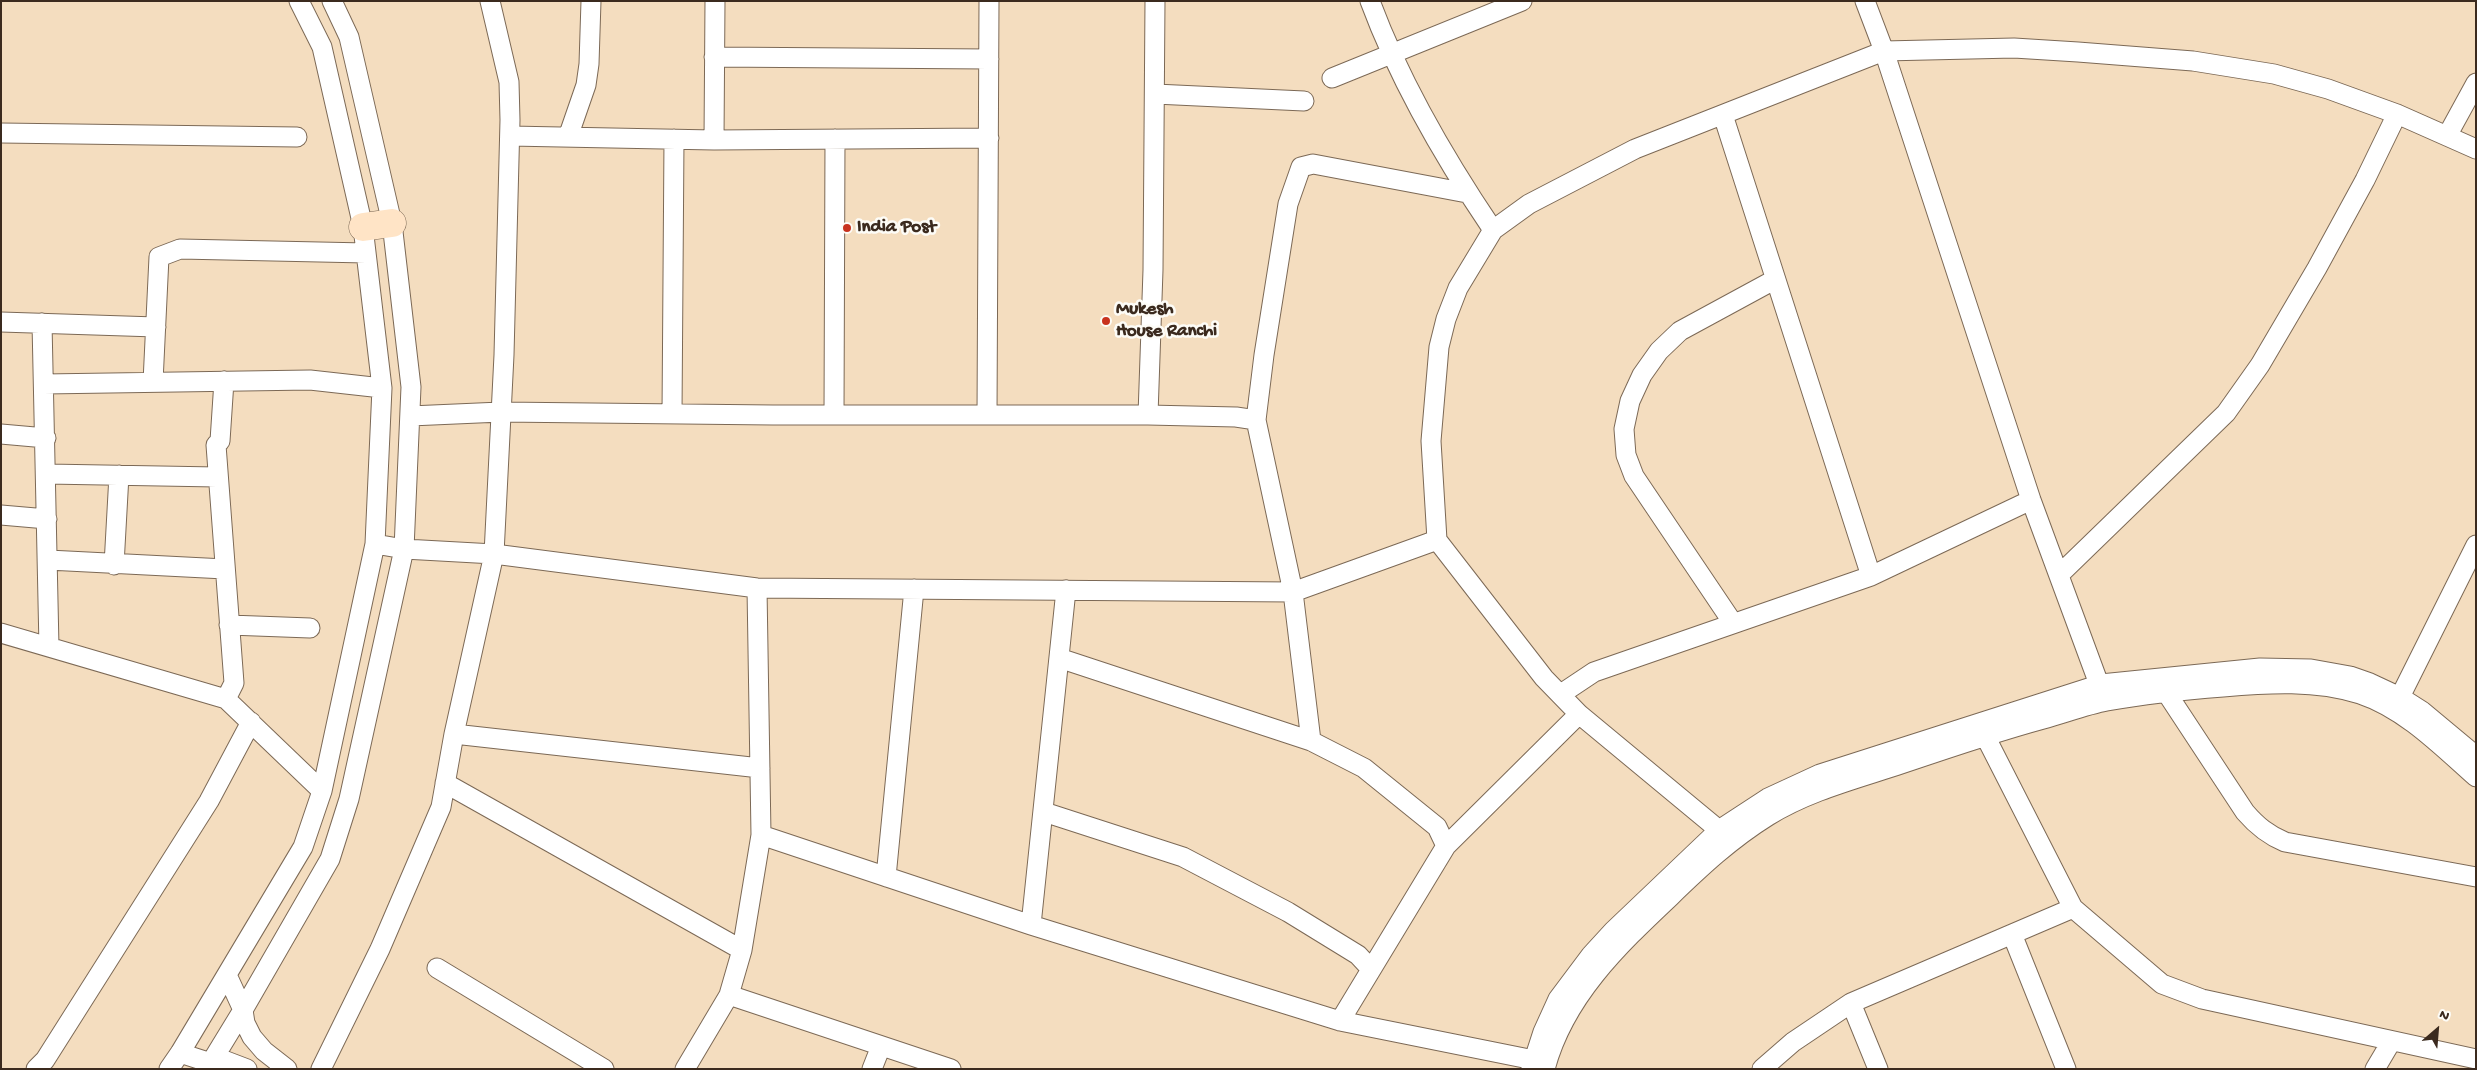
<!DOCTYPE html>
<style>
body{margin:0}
#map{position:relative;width:2477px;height:1070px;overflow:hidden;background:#f4ddbf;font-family:"Gochi Hand",sans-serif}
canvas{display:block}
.frame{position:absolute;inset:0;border:2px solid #3b2a1e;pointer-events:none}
.north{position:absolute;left:2412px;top:1005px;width:50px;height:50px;-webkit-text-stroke:4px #fdfcf7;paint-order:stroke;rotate:27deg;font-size:14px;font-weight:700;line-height:20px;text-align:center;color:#3b2a1e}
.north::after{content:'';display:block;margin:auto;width:18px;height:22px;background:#3b2a1e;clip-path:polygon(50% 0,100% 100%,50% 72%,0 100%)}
</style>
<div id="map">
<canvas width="2477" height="1070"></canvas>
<div class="frame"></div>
<div class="north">N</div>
</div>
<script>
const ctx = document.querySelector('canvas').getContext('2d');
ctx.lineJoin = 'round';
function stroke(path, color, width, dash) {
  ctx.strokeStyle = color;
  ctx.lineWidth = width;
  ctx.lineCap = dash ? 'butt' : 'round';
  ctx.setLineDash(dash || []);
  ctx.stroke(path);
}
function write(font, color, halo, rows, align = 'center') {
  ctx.font = font + ' "Gochi Hand",sans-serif';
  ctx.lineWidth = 5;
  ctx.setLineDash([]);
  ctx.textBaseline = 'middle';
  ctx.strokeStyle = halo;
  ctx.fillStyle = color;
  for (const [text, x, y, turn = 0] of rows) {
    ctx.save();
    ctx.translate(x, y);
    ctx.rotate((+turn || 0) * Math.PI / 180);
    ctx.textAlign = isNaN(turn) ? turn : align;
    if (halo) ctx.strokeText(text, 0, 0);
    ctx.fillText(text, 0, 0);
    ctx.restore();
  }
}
const street = new Path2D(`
 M1370 1C1400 82 1445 159 1493 230
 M1865 1 1884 51 2031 500 2103 695
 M714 57 989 59
 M1332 78 1522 1
 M1155 94 1304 101
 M1723 115 1871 576
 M1 133 297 137
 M510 136 714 140 989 138
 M2447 136 2476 83
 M568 137 586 85 589 64 591 1
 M714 140 715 1
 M1 322 156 327
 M42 323 49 647
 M224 381 220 441 216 445 234 683 226 699
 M153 382 159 257 180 249 366 253
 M44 384 310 380 382 388
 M672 414 674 139
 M834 415 835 139
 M987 415 989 1
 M1148 415 1153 270 1155 1
 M410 416 501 412 773 415H1148L1236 417 1256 420 1293 592 1311 741
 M1256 420 1264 355 1288 204 1301 167 1313 164 1467 193
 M1 434 46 438
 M47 474 217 477
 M1 515 47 519
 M375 544 404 549 494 554 757 588 1293 592 1437 540
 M48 560 225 569
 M114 565 119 475
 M2060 574 2226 413 2260 365 2317 268 2365 180 2397 114
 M1733 623 1634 476 1626 455 1624 429 1630 401 1642 375 1659 351 1680 331 1774 280
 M229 625 310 628
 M1 633 226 699 322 791
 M1059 658 1311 741 1364 768 1437 827 1446 846 1340 1021
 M2163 682 2166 692 2245 812C2257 826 2268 835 2285 842L2476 877
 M1561 694 1594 672 1871 576 2031 500
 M2400 697 2476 545
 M1979 724 2073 908 2162 984 2202 999 2476 1059
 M454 734 760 768
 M445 783 742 950
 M1044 812 1183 857 1288 912 1358 955 1371 969
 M761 835 1031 925 1340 1021 1544 1062
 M1730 842 1719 830 1579 714 1544 678 1437 540 1431 441 1439 347 1446 319 1458 288 1493 230 1529 204 1635 149 1884 51 2014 48 2078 52 2193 61 2274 74 2328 89 2397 114 2476 149
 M1446 846 1579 714
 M886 877 914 589
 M1031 925 1066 590
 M2012 934 2066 1069
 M437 968 604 1069
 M227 975 243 1010 245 1023 252 1037 264 1051 287 1069
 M729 995 951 1069
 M1851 1003 1878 1069
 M180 1053 211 1063 226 1061 247 1069
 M36 1069 45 1060 209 801 251 722
 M169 1069 180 1053 303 847 322 791 375 544 382 388 363 227 322 47 299 1
 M207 1069 243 1010 330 859 349 799 404 549 411 387 392 223 349 37 332 1
 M321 1069 380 949 441 807 454 734 494 554 504 355 510 120 509 82 490 1
 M685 1069 729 995 742 950 761 835 757 588
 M872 1069 881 1046
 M1531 1069 1543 1032 1558 999 1591 955 1613 931 1719 830 1768 798 1820 774 2101 684 2260 668 2311 669 2350 676 2370 683 2400 697 2422 711 2476 756
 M1545 1069C1564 997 1618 946 1670 897 1701 867 1731 839 1768 816 1808 791 1856 779 1901 764 1948 748 1995 732 2043 719 2065 713 2086 705 2107 701 2146 694 2184 690 2223 687 2268 683 2316 680 2360 694 2405 709 2441 746 2476 777
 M1762 1069 1793 1042 1851 1003 2073 908
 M2375 1069 2391 1042`);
const secondary = new Path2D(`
 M363 227 392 223`);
const markers = [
 [847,228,5,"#c8321e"],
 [1106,321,5,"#c8321e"]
];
const poiNames = [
 ["India Post",857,228],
 ["Mukesh",1116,310],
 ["House Ranchi",1116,332]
];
stroke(street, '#7c6956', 21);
stroke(secondary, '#7c6956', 29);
stroke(street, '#fff', 19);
stroke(secondary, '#ffe4c6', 28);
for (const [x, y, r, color] of markers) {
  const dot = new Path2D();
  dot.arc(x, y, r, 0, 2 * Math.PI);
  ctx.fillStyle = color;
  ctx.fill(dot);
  stroke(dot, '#fdfcf7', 2);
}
write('bold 19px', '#3b2a1e', '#fdfcf7', poiNames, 'left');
</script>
